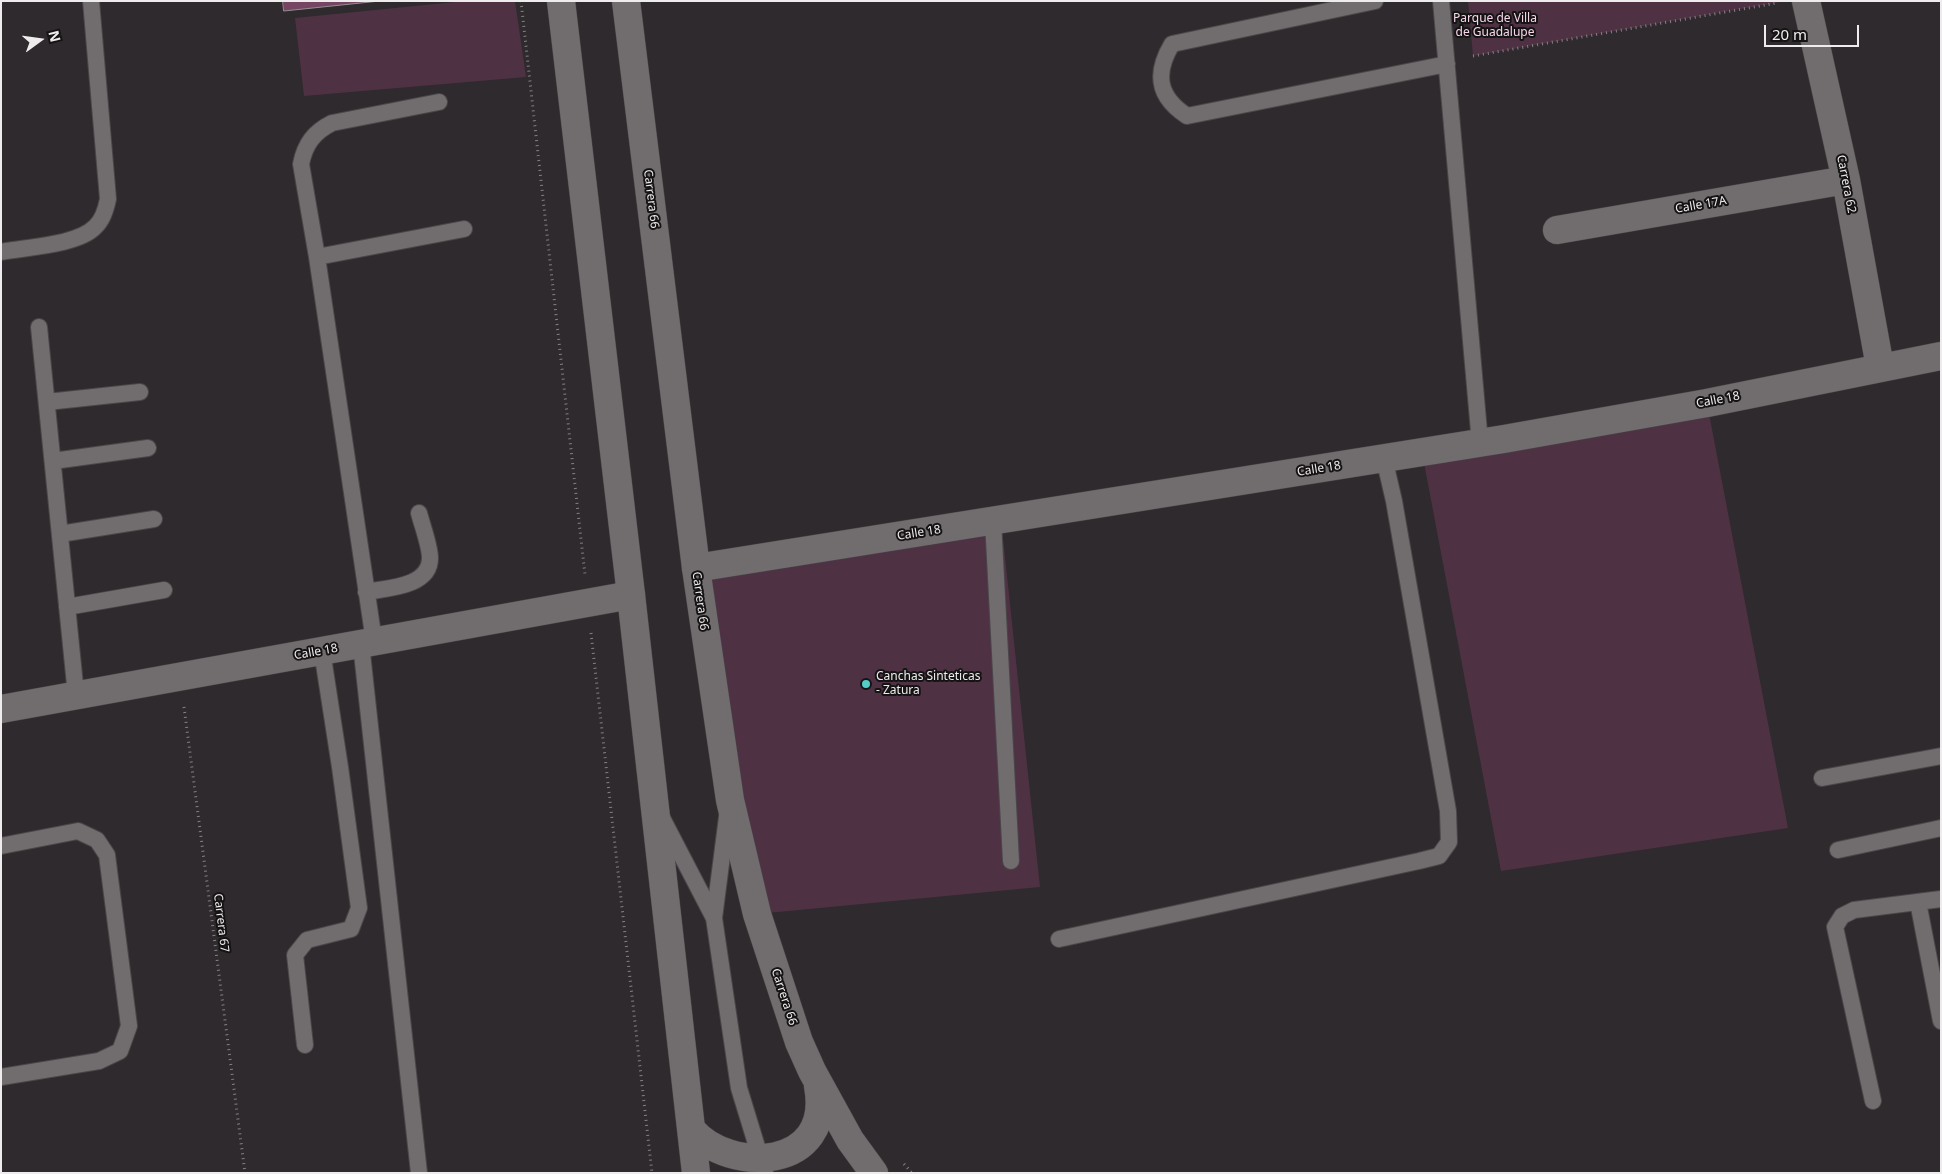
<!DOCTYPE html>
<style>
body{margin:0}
#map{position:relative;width:1942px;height:1174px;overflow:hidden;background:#2e2a2d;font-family:"Noto Sans",sans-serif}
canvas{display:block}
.frame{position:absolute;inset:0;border:2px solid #efeced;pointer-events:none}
.north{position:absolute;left:15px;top:15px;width:50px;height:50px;-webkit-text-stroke:4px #151314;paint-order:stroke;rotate:76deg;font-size:14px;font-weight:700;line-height:20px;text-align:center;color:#efeced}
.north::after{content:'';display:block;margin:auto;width:18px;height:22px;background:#efeced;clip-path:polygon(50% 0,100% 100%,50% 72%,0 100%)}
.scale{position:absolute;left:1764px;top:25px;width:95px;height:22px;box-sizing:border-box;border:2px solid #efeced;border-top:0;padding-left:6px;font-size:15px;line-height:18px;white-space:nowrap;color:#efeced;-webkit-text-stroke:4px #151314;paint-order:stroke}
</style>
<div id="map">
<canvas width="1942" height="1174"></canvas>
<div class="frame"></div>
<div class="north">N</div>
<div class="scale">20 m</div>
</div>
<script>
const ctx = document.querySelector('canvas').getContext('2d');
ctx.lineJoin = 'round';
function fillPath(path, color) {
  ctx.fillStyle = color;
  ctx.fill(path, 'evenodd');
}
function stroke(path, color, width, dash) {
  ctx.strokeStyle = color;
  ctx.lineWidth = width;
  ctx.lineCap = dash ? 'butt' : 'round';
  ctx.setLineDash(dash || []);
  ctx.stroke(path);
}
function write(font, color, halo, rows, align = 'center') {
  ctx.font = font + ' "Noto Sans",sans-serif';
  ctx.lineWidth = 4;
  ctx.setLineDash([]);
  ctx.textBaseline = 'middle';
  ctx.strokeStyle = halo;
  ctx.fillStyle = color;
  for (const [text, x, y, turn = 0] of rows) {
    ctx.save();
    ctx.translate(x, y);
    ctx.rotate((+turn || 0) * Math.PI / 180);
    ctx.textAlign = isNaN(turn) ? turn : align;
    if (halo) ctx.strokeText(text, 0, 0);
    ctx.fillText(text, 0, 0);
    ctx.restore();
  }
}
const green = new Path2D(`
 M465 1H515L526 77 304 96 295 18Z
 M1468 1H1786L1473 56Z
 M1707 403 1788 828 1501 871 1422 452Z
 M1001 519 1040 887 757 914 696 568Z`);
const building = new Path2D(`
 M283 1H380L284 11Z`);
const path = new Path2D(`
 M521 1 585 575
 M1473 56 1777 3
 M591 633 652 1173
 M184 707 245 1173
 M904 1164 912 1173`);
const service = new Path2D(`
 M1375 1 1172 44C1154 74 1158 97 1187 116L1447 64
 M1441 1 1480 443
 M1 252C27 247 78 245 95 227 103 220 106 209 108 199L91 1
 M317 257 464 229
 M39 327 76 695
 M47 402 140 392
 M53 461 148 448
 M993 521 1011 861
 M60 534 154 519
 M366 592C387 588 430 587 430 558 430 546 422 525 419 513
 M67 607 164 590
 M374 641 317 257 301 164C305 144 314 132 332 123L439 102
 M361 644 419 1173
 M1822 778 1941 756
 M727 817 714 918 739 1088 765 1173
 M662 818 714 918
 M1 846 78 831 97 840 107 855 129 1026 120 1051 99 1061 1 1077
 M1838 850 1941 828
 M1918 902 1941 1021
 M1059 939 1419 861 1439 856 1449 842 1448 811 1394 501 1384 458
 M305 1045 295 955 307 940 351 929 359 908 340 767 322 651
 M1873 1101 1835 927 1842 916 1854 910 1941 899`);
const minor = new Path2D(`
 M1806 1 1846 180 1880 367
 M1557 230 1846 180
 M696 568 1504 439 1707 403 1941 356
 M1 709 631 595`);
const secondary = new Path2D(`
 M561 1 631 595 696 1173
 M626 1 696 568 730 800 757 914 799 1042 812 1071 850 1140 874 1173
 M692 1130C729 1174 834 1171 818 1086`);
const markers = [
 [866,684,5,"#53cdc9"]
];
const parkNames = [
 ["Parque de Villa",1495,19],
 ["de Guadalupe",1495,33]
];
const streetNames = [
 ["Carrera 62",1846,184,79],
 ["Carrera 66",651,199,83],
 ["Calle 17A",1701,205,-10],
 ["Calle 18",1718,400,-11],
 ["Calle 18",1319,469,-9],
 ["Calle 18",919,533,-9],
 ["Carrera 66",700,601,82],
 ["Calle 18",316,652,-10],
 ["Carrera 67",221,923,83],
 ["Carrera 66",784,997,72]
];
const poiNames = [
 ["Canchas Sinteticas",876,677],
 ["- Zatura",876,691]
];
fillPath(green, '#4f3144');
fillPath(building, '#764564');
stroke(building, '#938e91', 1);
stroke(service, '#4a4749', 18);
stroke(minor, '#4a4749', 29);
stroke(secondary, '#4a4749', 29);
stroke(path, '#858284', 3, [1, 4]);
stroke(service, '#716d6f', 16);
stroke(minor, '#716d6f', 28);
stroke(secondary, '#716d6f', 28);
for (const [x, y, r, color] of markers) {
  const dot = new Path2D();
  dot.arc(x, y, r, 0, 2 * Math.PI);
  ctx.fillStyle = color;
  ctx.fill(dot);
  stroke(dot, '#151314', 2);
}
write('12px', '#f8d7eb', '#151314', parkNames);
write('12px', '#efeced', '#151314', streetNames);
write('12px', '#efeced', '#151314', poiNames, 'left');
</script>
